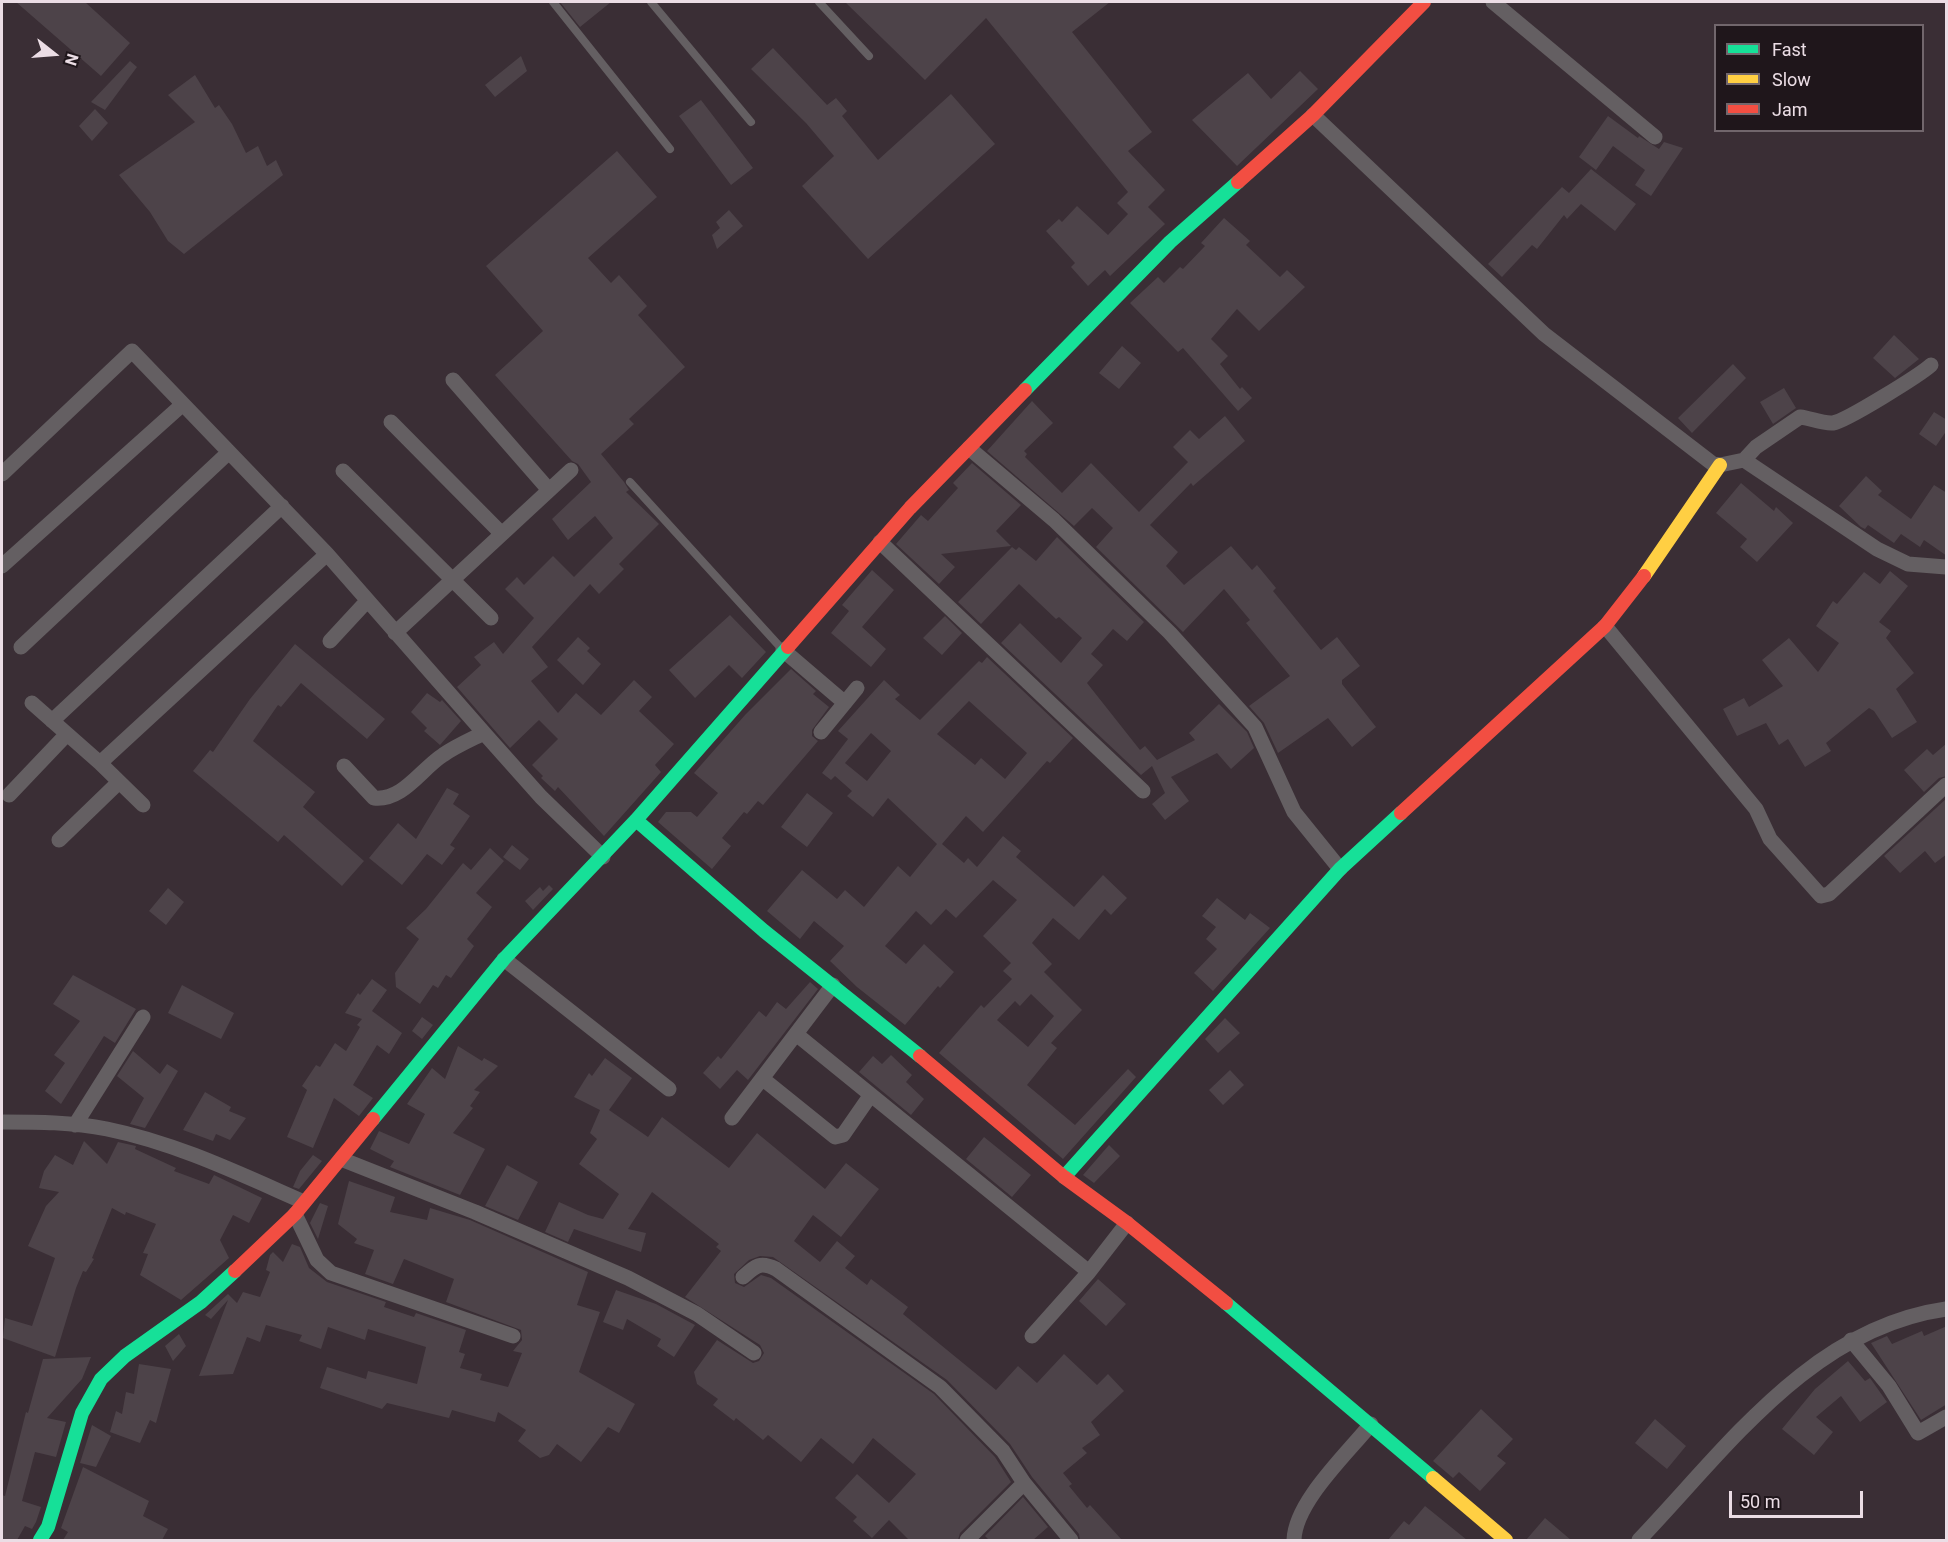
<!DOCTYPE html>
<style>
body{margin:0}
#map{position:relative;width:1948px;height:1542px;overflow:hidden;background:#3a2e35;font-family:Roboto,sans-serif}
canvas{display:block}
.frame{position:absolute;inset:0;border:3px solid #ebdde5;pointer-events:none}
.legend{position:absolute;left:1714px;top:24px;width:210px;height:108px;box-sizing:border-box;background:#1f161b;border:2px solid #71666c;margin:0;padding:8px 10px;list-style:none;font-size:18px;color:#ebdde5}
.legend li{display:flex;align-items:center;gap:12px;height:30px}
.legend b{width:30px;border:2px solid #71666c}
.north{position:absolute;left:24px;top:24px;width:60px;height:60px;-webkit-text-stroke:4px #1f161b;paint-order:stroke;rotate:107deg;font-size:16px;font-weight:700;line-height:24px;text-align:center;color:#ebdde5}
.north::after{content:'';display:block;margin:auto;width:21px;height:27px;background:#ebdde5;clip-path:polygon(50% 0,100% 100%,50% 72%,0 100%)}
.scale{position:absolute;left:1729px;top:1491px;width:134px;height:27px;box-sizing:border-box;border:3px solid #ebdde5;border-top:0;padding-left:8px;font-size:18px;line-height:21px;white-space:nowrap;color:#ebdde5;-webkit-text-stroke:4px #1f161b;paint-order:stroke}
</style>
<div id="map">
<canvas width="1948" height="1542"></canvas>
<div class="frame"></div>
<ul class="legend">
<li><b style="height:8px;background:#16e098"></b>Fast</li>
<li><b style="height:8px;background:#ffcf43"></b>Slow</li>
<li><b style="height:8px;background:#f24e42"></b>Jam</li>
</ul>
<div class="north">N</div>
<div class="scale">50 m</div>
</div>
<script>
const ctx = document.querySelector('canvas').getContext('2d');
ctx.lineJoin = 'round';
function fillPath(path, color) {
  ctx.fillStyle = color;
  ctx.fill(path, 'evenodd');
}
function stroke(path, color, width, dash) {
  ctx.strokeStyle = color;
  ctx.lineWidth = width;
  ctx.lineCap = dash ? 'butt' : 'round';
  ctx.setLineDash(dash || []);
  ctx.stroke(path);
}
const building = new Path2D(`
 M16 2H85L130 43 101 76Z
 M560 2H611L580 27Z
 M845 2H1110L1072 32 1152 132 1128 151 1165 190 1148 207 1165 224 1110 276 1105 270 1088 286 1071 267 1075 263 1046 231 1059 219 1062 222 1077 206 1108 235 1128 214 1117 203 1128 192 986 18 925 80Z
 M773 48 827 105 836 98 847 111 842 116 878 160 951 94 995 144 868 259 802 186 834 156 806 123 751 69Z
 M521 56 527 71 495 97 485 85Z
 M130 61 137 67 105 110 91 102Z
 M1300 71 1318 89 1237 166 1192 120 1248 73 1271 99Z
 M195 75 215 108 219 105 232 124 246 153 258 146 267 166 276 160 283 175 184 254 168 241 150 212 119 175 195 122 168 95Z
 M701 100 753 168 731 185 679 116Z
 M95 109 108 123 92 141 79 126Z
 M1608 116 1638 138 1639 136 1659 149 1664 142 1683 148 1651 196 1635 185 1645 170 1613 146 1596 170 1579 157Z
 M617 151 657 197 588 258 611 283 619 275 647 306 638 315 685 367 629 419 634 424 601 454 624 482 629 490 626 492 659 524 619 564 624 569 599 594 590 584 532 647 548 667 531 681 558 713 576 693 601 715 634 680 652 697 639 711 674 744 655 765 661 772 604 836 558 787 555 791 541 778 543 776 532 765 558 739 539 720 510 748 457 687 481 665 474 657 494 642 503 654 534 618 505 589 517 577 524 585 553 556 574 577 613 538 595 516 568 540 552 519 591 482 578 464 572 461 495 375 543 331 486 266Z
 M1591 169 1636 204 1615 231 1581 204 1567 219 1564 215 1537 249 1532 245 1502 277 1488 264 1562 187 1569 193Z
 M729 210 743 226 717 249 712 235 720 228 716 222Z
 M1224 218 1250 241 1246 245 1280 277 1287 270 1305 287 1259 331 1237 309 1211 339 1228 356 1220 364 1240 389 1242 387 1252 398 1238 411 1183 348 1178 352 1130 303 1158 277 1164 283 1180 267 1183 269 1205 246 1201 243Z
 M1894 335 1919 359 1895 378 1873 358Z
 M1122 346 1141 363 1119 389 1099 373Z
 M1733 364 1746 378 1692 433 1678 418Z
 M1784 388 1796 408 1773 424 1760 402Z
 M1032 401 1053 423 1024 451 1027 454 1025 457 1062 493 1091 463 1139 512 1188 462 1173 447 1190 430 1199 439 1225 416 1245 441 1193 486 1191 483 1150 525 1178 552 1166 566 1184 585 1231 546 1252 570 1257 565 1276 588 1273 591 1321 650 1337 637 1360 666 1342 680V684L1376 727 1352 747 1328 718 1278 753 1264 723 1249 706 1290 676 1246 623 1250 620 1224 589 1183 632 1096 547 1113 528 1092 508 1074 526 987 451Z
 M1934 412 1947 420V430L1936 446 1919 434Z
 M972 463 1021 505 996 531 1011 546 941 554 955 567 939 584 896 544 921 515 928 521 958 488 953 483Z
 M1866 476 1882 491 1878 495 1911 519 1934 485 1947 493V556L1924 540 1920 547 1901 534 1894 543 1868 525 1865 529 1861 527 1839 506Z
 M1741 483 1774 511 1776 507 1793 523 1757 562 1740 547 1747 539 1716 513Z
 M1057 537 1144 622 1127 641 1113 629 1091 654 1103 665 1087 683 1140 750 1145 746 1157 760 1195 740 1189 733 1219 704 1247 732 1254 748 1231 769 1217 753 1171 777 1189 801 1165 820 1152 804 1165 793 1152 766 1141 775 1001 643 1020 623 1061 663 1082 638 1059 617 1056 619 1019 584 981 624 958 602 1012 547 1016 550 1019 547 1036 561Z
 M872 570 894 590 862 627 886 649 871 667 831 633 849 611 842 605Z
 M1890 571 1908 586 1879 622 1891 631 1886 638 1914 673 1896 689 1917 722 1892 738 1874 711 1869 708 1826 743 1831 751 1805 767 1788 739 1779 745 1766 723 1737 736 1723 709 1744 698 1749 707 1783 686 1762 660 1789 638 1818 672 1839 643 1816 626 1833 601 1837 604 1864 572 1880 584Z
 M730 615 766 652 742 678 729 665 695 698 669 670Z
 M945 616 962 633 942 655 923 638Z
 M578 637 590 648 587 651 601 664 583 685 557 660Z
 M295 644 385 719 367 739 301 683 281 707 278 705 253 741 315 792 303 807 364 861 342 886 284 835 278 842 193 771 210 750 213 752 250 699Z
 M987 657 1073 738 1050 763 1047 761 983 832 966 816 942 844 964 863 968 858 977 867 1003 836 1021 851 1016 857 1074 907 1103 875 1127 898 1111 915 1105 909 1079 940 1053 918 1032 943 1052 964 1044 972 1082 1010 1051 1043 1057 1048 1027 1085 1075 1125 1128 1069 1136 1077 1063 1159 939 1053 981 1005 984 1008 1012 979 1003 971 1011 963 983 936 1017 900 993 880 956 918 946 909 931 925 916 911 885 946 906 964 924 944 954 972 940 988 938 986 905 1025 857 987 830 961 844 946 814 921 800 939 767 911 802 870 837 899 845 890 864 907 898 866 910 877 937 844 888 798 873 817 847 796 852 791 835 776 831 780 822 773 848 739 838 731 884 680 900 695 895 699 920 720 979 661 982 663ZM969 701 1027 753 1005 779 981 758 975 765 937 734ZM871 733 891 751 867 781 845 763ZM1031 994 1054 1016 1028 1047 997 1020 1015 1001 1020 1006Z
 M791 669 816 691 813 694 829 707 812 730V736L818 741 763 805 758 801 747 814 744 812 722 838 731 846 712 869 658 822 666 812H691L697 817 718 793 694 773 745 715Z
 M427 693 440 702 442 700 461 721 440 745 424 731 427 728 411 712Z
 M1947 743V776L1939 778 1924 792 1904 770 1927 749 1933 755Z
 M447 788 459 794 453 804 470 816 450 845 455 848 442 865 427 854 402 885 369 858 398 823 416 839Z
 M807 793 833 813 807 847 781 827Z
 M1947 798V854L1935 863 1925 851 1900 873 1884 856Z
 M512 845 529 859 520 870 503 857Z
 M490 848 504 861 476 893 492 907 467 939 474 946 451 978 446 975 438 988 433 985 420 1004 396 987 395 973 419 939 406 928 426 909 463 863 471 870Z
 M549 885 553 889 533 910 525 901 540 887 543 891Z
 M168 888 184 902 166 925 149 911Z
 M1217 898 1245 920 1250 913 1270 928 1213 991 1194 973 1217 949 1206 939 1216 927 1202 916Z
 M73 975 136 1009 115 1043 104 1036 61 1104 45 1091 65 1063 54 1055 80 1021 53 1004Z
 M372 979 387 990 372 1011 402 1033 389 1054 377 1045 353 1085 373 1098 359 1116 334 1098 313 1148 287 1137 307 1090 302 1086 316 1065 320 1067 335 1043 346 1051 360 1027 357 1025 362 1019 345 1013 358 993 360 995Z
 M810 982 818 989 748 1080 737 1070 720 1089 703 1073 718 1056 721 1059 759 1011 766 1017 777 1002 786 1009Z
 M182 985 234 1013 221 1039 168 1013Z
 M422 1017 433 1025 422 1039 412 1031Z
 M1225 1018 1240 1033 1218 1053 1205 1039Z
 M458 1046 482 1061 484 1058 498 1066 474 1090 480 1092 470 1106 473 1108 453 1133 485 1149 460 1195 390 1167 394 1161 370 1149 379 1131 409 1144 425 1114 407 1104 432 1068 445 1079Z
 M133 1051 160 1074 167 1064 178 1071 145 1128 130 1124 144 1098 117 1076Z
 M891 1055 912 1075 906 1082 924 1099 911 1115 859 1072 873 1056 882 1064Z
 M605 1058 632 1078 609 1110 648 1137 662 1117 729 1168 757 1133 825 1189 846 1163 879 1189 841 1237 813 1215 794 1241 820 1262 837 1241 855 1256 845 1268 867 1285 871 1279 908 1307 903 1314 996 1390 1018 1366 1037 1383 1064 1354 1097 1385 1108 1374 1124 1391 1091 1422 1100 1435 1082 1448 1087 1453 1063 1473 1072 1484 1069 1486 1087 1508 1090 1505 1122 1540H1080L1079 1534 1032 1477 1010 1444 947 1380 773 1257 760 1256 749 1260 734 1274 735 1283 744 1287 761 1275 771 1278 934 1394 995 1457 1011 1482 960 1533 958 1540H909L889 1520 872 1538 853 1521 857 1517 835 1498 857 1474 889 1503 916 1474 873 1438 853 1464 821 1438 801 1462 768 1435 763 1440 736 1418 734 1421 713 1405 718 1399 697 1384 694 1372 717 1340 753 1363 759 1361 764 1353 760 1345 685 1297 721 1251 716 1247 719 1244 652 1192 628 1229 646 1233 641 1252 574 1229 568 1242 545 1232 559 1202 588 1215 603 1219 619 1194 579 1164 597 1139 590 1133 600 1110 574 1097 589 1073 592 1076Z
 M1230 1070 1244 1085 1223 1105 1209 1090Z
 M205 1092 231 1107 229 1111 246 1118 230 1140 216 1134 213 1141 183 1130Z
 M984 1137 1031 1175 1012 1197 966 1159Z
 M84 1141 107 1164 118 1142 136 1146 135 1149 176 1168 174 1171 209 1184 214 1175 262 1198 249 1223 233 1215 220 1240 229 1258 181 1300 140 1275 148 1254 143 1253 156 1224 126 1212 125 1215 112 1208 92 1258 94 1259 86 1272 83 1271 76 1288 55 1357 3 1338 5 1318 32 1326 55 1258 28 1246 46 1206 59 1192 39 1188 44 1171 55 1155 73 1165Z
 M1109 1145 1120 1156 1094 1183 1083 1175Z
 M313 1155 322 1161 299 1189 293 1187 300 1171Z
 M507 1165 538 1182 518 1220 485 1206Z
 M349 1181 395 1197 390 1212 427 1220 430 1208 470 1220 588 1272 577 1305 600 1312 579 1372 635 1404 619 1433 608 1427 581 1462 557 1444 549 1455 540 1458 518 1441 526 1430 498 1412 495 1422 452 1410 449 1418 387 1403 382 1409 320 1388 327 1367 366 1379 368 1371 417 1384 426 1347 368 1329 365 1340 328 1327 321 1349 299 1341 302 1335 266 1325 260 1342 247 1337 233 1374 199 1376 228 1300 211 1319 205 1315 228 1294 237 1303 243 1292 260 1297 270 1272 266 1270 270 1255 273 1252 283 1262 292 1244 300 1247 309 1268 327 1282 386 1302 384 1307 414 1317 416 1313 466 1330 459 1352 465 1354 460 1368 482 1374 480 1380 508 1387 522 1353 513 1351 522 1340 521 1330 446 1302 454 1279 404 1259 393 1284 365 1274 374 1250 354 1243 357 1239 338 1224Z
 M320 1203 328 1206 318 1239 310 1223Z
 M1098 1279 1126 1304 1106 1326 1079 1301Z
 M616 1290 656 1304 695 1325 674 1357 657 1346 661 1339 627 1319 623 1330 603 1322Z
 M1947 1326V1404L1921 1420 1871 1343 1887 1336 1892 1344 1922 1331 1924 1336Z
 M179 1334 186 1346 173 1361 165 1346Z
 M91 1357 82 1379 47 1418 66 1422 56 1457 35 1452 22 1501 41 1507 36 1522 32 1529 25 1526 17 1540H2V1495L5 1496 26 1412 28 1413 43 1359Z
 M1848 1361 1865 1381 1870 1378 1887 1402 1860 1422 1841 1396 1816 1417 1833 1432 1814 1455 1782 1429 1815 1389Z
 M139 1364 171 1369 156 1423 150 1420 140 1443 110 1432 116 1411 122 1414 126 1392 134 1394Z
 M1481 1409 1513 1439 1497 1456 1506 1463 1480 1491 1459 1472 1453 1478 1433 1461Z
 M1655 1419 1686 1446 1667 1469 1635 1443Z
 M92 1425 111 1436 96 1467 80 1463Z
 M83 1467 149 1501 143 1516 168 1529 162 1540H63L68 1532 61 1528Z
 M1023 1497 1048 1527 1033 1540H989L985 1536Z
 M1425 1506 1467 1540H1388L1404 1521 1409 1525Z
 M1545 1518 1571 1540H1526Z`);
const lane = new Path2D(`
 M553 2 670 149
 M651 2 751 122
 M819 2 869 56
 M630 482 782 649`);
const street = new Path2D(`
 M1493 2 1655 137
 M1313 115 1544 334 1713 464 1720 465 1744 460 1756 447 1800 417C1810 418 1823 424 1833 423 1846 421 1920 375 1931 365
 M453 380 549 490
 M391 422 501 533
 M969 448 1054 520 1170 633 1255 727 1294 812 1340 869
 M1744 460 1877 549 1908 564 1946 567
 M343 471 491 618
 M2 474 132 351 327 554 484 733
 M880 542 1143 791
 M2 566 183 404
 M1605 626 1756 809 1770 839 1821 896 1829 894 1946 785
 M395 633 571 470
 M330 641 367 601
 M21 647 228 453
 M783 650 845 703
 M32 703 100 763
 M52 721 282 506
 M821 732 857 688
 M344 766 374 798C403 801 421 769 443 755 456 746 470 740 484 733L541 797 603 857
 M9 795 67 734
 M143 805 100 763 327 554
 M59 840 119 782
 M504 959 669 1089
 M796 1034 1089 1272 1127 1223
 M763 1079 835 1137 843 1135 870 1096
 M732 1118 833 985
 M2 1122C37 1122 72 1122 107 1129 176 1143 240 1174 304 1202
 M75 1125 143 1017
 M341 1159 475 1212 628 1278 697 1314 754 1353
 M295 1214 317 1260 331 1273 513 1336
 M743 1277C755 1266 760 1261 776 1269L940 1387 1003 1451 1024 1483 1071 1540
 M1032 1336 1089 1272
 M1851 1340 1889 1386 1918 1433 1946 1417
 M967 1540 1024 1483
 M1294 1540C1295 1502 1347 1454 1371 1424
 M1639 1540C1727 1448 1811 1328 1946 1309`);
const fast = new Path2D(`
 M1025 390 1170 242 1238 182
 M636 820 764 931 920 1056
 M373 1119 504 959 636 820 788 647
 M1064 1177 1340 869 1401 813
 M1226 1303 1433 1478
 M40 1540 48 1527 82 1413 101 1379 125 1356 201 1302 235 1271`);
const slow = new Path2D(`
 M1644 576 1720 465
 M1433 1478 1506 1540`);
const jam = new Path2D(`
 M1238 182 1313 115 1424 2
 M788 647 910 508 1025 390
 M1401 813 1605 626 1644 576
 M920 1056 1064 1177 1127 1223 1226 1303
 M235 1271 295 1214 373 1119`);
fillPath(building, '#4d4349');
stroke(lane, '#645f62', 8);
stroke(street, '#645f62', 15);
stroke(fast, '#16e098', 14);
stroke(slow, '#ffcf43', 14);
stroke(jam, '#f24e42', 14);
</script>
